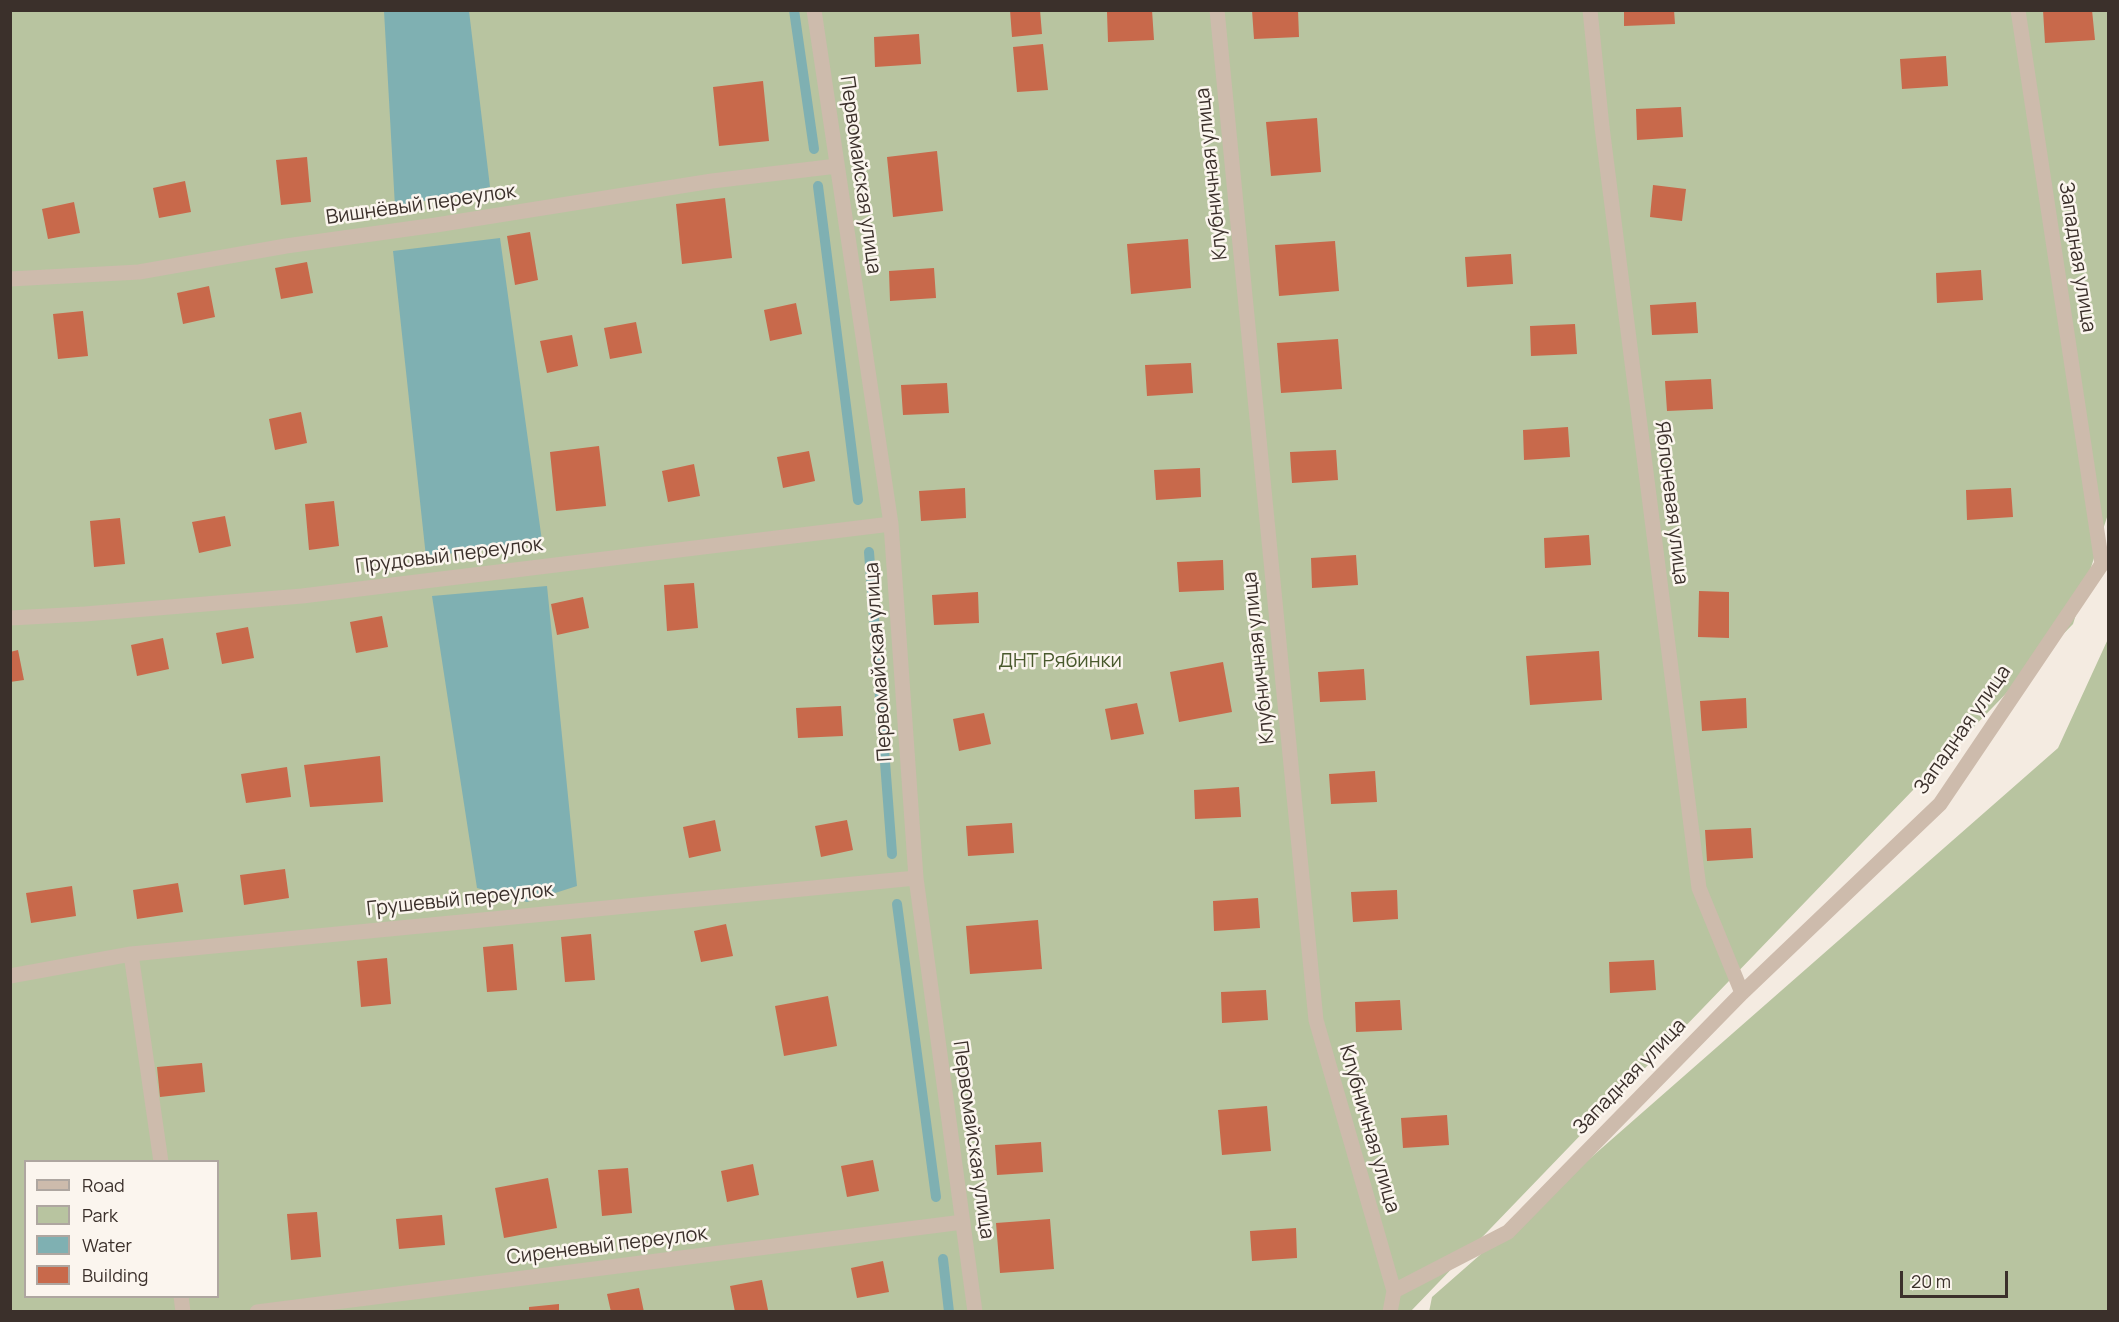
<!DOCTYPE html>
<meta charset="utf-8">
<style>
body{margin:0}
#map{position:relative;width:2119px;height:1322px;overflow:hidden;background:#f4ebe1;font-family:Manrope,sans-serif}
canvas{display:block}
.frame{position:absolute;inset:0;border:12px solid #3b302b;pointer-events:none}
.legend{position:absolute;left:24px;top:1160px;width:195px;height:138px;box-sizing:border-box;background:#fbf5ee;border:2px solid #aea6a0;margin:0;padding:8px 10px;list-style:none;font-size:18px;color:#3b302b}
.legend li{display:flex;align-items:center;gap:12px;height:30px}
.legend b{width:30px;border:2px solid #aea6a0}
.scale{position:absolute;left:1900px;top:1271px;width:108px;height:27px;box-sizing:border-box;border:3px solid #3b302b;border-top:0;padding-left:8px;font-size:18px;line-height:21px;white-space:nowrap;color:#3b302b;-webkit-text-stroke:4px #fbf5ee;paint-order:stroke}
</style>
<div id="map">
<canvas width="2119" height="1322"></canvas>
<div class="frame"></div>
<ul class="legend">
<li><b style="height:8px;background:#cdbbac"></b>Road</li>
<li><b style="height:16px;background:#b8c4a0"></b>Park</li>
<li><b style="height:16px;background:#7fb0b2"></b>Water</li>
<li><b style="height:16px;background:#c8694b"></b>Building</li>
</ul>
<div class="scale">20 m</div>
</div>
<script>
const ctx = document.querySelector('canvas').getContext('2d');
ctx.lineJoin = 'round';
function fillPath(path, color) {
  ctx.fillStyle = color;
  ctx.fill(path, 'evenodd');
}
function stroke(path, color, width, dash) {
  ctx.strokeStyle = color;
  ctx.lineWidth = width;
  ctx.lineCap = dash ? 'butt' : 'round';
  ctx.setLineDash(dash || []);
  ctx.stroke(path);
}
function write(font, color, halo, rows, align = 'center') {
  ctx.font = font + ' Manrope,sans-serif';
  ctx.lineWidth = 5;
  ctx.setLineDash([]);
  ctx.textBaseline = 'middle';
  ctx.strokeStyle = halo;
  ctx.fillStyle = color;
  for (const [text, x, y, turn = 0] of rows) {
    ctx.save();
    ctx.translate(x, y);
    ctx.rotate((+turn || 0) * Math.PI / 180);
    ctx.textAlign = isNaN(turn) ? turn : align;
    if (halo) ctx.strokeText(text, 0, 0);
    ctx.fillText(text, 0, 0);
    ctx.restore();
  }
}
const green = new Path2D(`
 M10 11H2108V514L2073 624 1411 1311H11ZM26 1162H218V1296H26Z
 M2108 639V1311L1429 1312 1432 1297 2058 748Z`);
const water = new Path2D(`
 M384 11H469L490 187 395 207Z
 M500 238 542 541 426 557 393 251Z
 M547 586 577 886 527 902 477 888 432 596Z`);
const stream = new Path2D(`
 M794 10 814 149
 M818 186 858 500
 M869 552 892 854
 M897 904 936 1197
 M943 1259 949 1312`);
const building = new Path2D(`
 M1010 10H1040L1042 34 1012 37Z
 M1152 10 1154 40 1108 42 1107 12Z
 M1252 10H1298L1299 37 1254 39Z
 M1624 10H1674L1675 24 1624 26Z
 M2043 10H2092L2095 40 2045 43Z
 M919 34 921 64 875 67 874 37Z
 M1043 44 1048 90 1017 92 1013 47Z
 M1946 56 1948 86 1902 89 1900 59Z
 M763 81 769 141 719 146 713 87Z
 M1681 107 1683 137 1637 140 1636 109Z
 M1317 118 1321 172 1271 176 1266 122Z
 M937 151 943 211 893 217 887 157Z
 M307 157 311 202 281 205 276 160Z
 M185 181 191 212 159 218 153 188Z
 M1653 185 1686 189 1682 221 1650 217Z
 M725 198 732 258 682 264 676 204Z
 M74 202 80 233 48 239 42 209Z
 M530 232 538 280 515 285 507 236Z
 M1188 239 1191 288 1131 294 1127 244Z
 M1335 241 1339 291 1279 296 1275 245Z
 M1511 254 1513 284 1467 287 1465 257Z
 M307 262 313 293 281 299 275 268Z
 M934 268 936 298 890 301 889 271Z
 M1981 270 1983 300 1937 303 1936 273Z
 M209 286 215 317 183 324 177 293Z
 M1696 302 1698 333 1652 335 1650 305Z
 M796 303 802 334 770 341 764 310Z
 M83 311 88 356 58 359 53 314Z
 M636 322 642 353 610 359 604 328Z
 M1575 324 1577 354 1531 356 1530 326Z
 M572 335 578 366 547 373 540 341Z
 M1338 339 1342 389 1281 393 1277 343Z
 M1191 363 1193 393 1147 396 1145 365Z
 M1711 379 1713 409 1667 411 1665 381Z
 M947 383 949 413 903 415 901 385Z
 M301 412 307 443 275 450 269 419Z
 M1568 427 1570 457 1524 460 1523 430Z
 M599 446 606 506 556 511 550 452Z
 M1336 450 1338 480 1292 483 1290 452Z
 M809 451 815 481 783 488 777 457Z
 M694 464 700 496 668 502 662 471Z
 M1200 468 1201 497 1156 500 1154 470Z
 M965 488 966 518 921 521 919 491Z
 M2011 488 2013 517 1967 520 1966 490Z
 M334 501 339 546 309 550 305 504Z
 M225 516 231 546 199 553 192 522Z
 M120 518 125 564 94 567 90 521Z
 M1589 535 1591 565 1545 568 1544 538Z
 M1356 555 1358 585 1312 588 1311 558Z
 M1223 560 1224 590 1179 592 1177 562Z
 M694 583 698 628 667 631 664 585Z
 M1699 591 1729 592V638L1698 637Z
 M978 592 979 623 934 625 932 595Z
 M583 597 589 628 557 635 551 604Z
 M382 616 388 647 356 653 350 622Z
 M248 627 254 658 222 664 216 633Z
 M163 638 169 669 137 676 131 645Z
 M18 650 24 680 10 682V652Z
 M1599 651 1602 700 1530 705 1526 656Z
 M1223 662 1232 712 1179 722 1170 672Z
 M1364 669 1366 700 1320 702 1318 672Z
 M1746 698 1747 728 1702 731 1700 701Z
 M1137 703 1144 734 1111 740 1105 709Z
 M841 706 843 736 798 738 796 708Z
 M984 713 991 744 959 751 953 719Z
 M380 756 383 802 310 807 304 765Z
 M287 767 291 797 246 803 241 774Z
 M1375 771 1377 802 1331 804 1329 774Z
 M1239 787 1241 817 1195 819 1194 790Z
 M715 820 721 851 689 858 683 827Z
 M847 820 853 850 821 857 815 826Z
 M1012 823 1014 853 968 856 966 826Z
 M1751 828 1753 858 1707 861 1705 830Z
 M285 869 289 898 244 905 240 875Z
 M178 883 183 912 137 919 133 890Z
 M72 886 76 916 31 923 26 893Z
 M1397 890 1398 919 1353 922 1351 892Z
 M1258 898 1260 928 1214 931 1213 901Z
 M1038 920 1042 969 970 974 966 926Z
 M726 924 733 956 701 962 694 931Z
 M591 934 595 980 565 982 561 937Z
 M513 944 517 990 487 992 483 947Z
 M387 958 391 1004 361 1007 357 961Z
 M1654 960 1656 990 1610 993 1609 962Z
 M1266 990 1268 1020 1222 1023 1221 992Z
 M828 996 837 1046 784 1056 775 1006Z
 M1400 1000 1402 1030 1356 1032 1355 1002Z
 M202 1063 205 1092 160 1097 157 1067Z
 M1267 1106 1271 1151 1222 1155 1218 1110Z
 M1447 1115 1449 1145 1403 1148 1401 1118Z
 M1041 1142 1043 1172 997 1175 995 1145Z
 M873 1160 879 1191 847 1197 841 1166Z
 M753 1164 759 1195 727 1202 721 1171Z
 M628 1168 632 1213 602 1216 598 1170Z
 M548 1178 557 1228 504 1238 495 1188Z
 M317 1212 321 1257 291 1260 287 1214Z
 M442 1215 445 1245 399 1249 396 1219Z
 M1050 1219 1054 1269 1000 1273 996 1223Z
 M1296 1228 1297 1258 1252 1261 1250 1231Z
 M883 1261 889 1292 857 1298 851 1268Z
 M762 1280 768 1310 735 1312 730 1286Z
 M639 1288 644 1312H611L607 1294Z
 M559 1304V1312H529V1307Z`);
const minor = new Path2D(`
 M814 10 891 524 916 878 975 1312
 M1217 10 1316 1020 1394 1291 1390 1312
 M1590 10 1602 127 1699 888 1742 993
 M10 279 139 272 286 246 436 225 712 181 837 166
 M10 618 85 614 302 596 891 524
 M131 954 161 1162
 M10 976 131 954 916 878
 M1394 1291 1508 1232 1742 993 1940 804 2102 564 2018 10
 M181 1296 183 1312
 M257 1312 963 1222`);
const streetNames = [
 ["Клубничная улица",1212,174,-96],
 ["Первомайская улица",860,175,82],
 ["Вишнёвый переулок",421,205,-8],
 ["Западная улица",2077,257,81],
 ["Яблоневая улица",1671,503,83],
 ["Прудовый переулок",449,556,-7],
 ["Клубничная улица",1259,658,-96],
 ["Первомайская улица",879,662,-94],
 ["Западная улица",1963,730,-55],
 ["Грушевый переулок",460,900,-6],
 ["Западная улица",1630,1077,-46],
 ["Клубничная улица",1369,1129,74],
 ["Первомайская улица",973,1140,82],
 ["Сиреневый переулок",607,1246,-7]
];
const parkNames = [
 ["ДНТ Рябинки",1060,661]
];
fillPath(green, '#b8c4a0');
fillPath(water, '#7fb0b2');
stroke(stream, '#7fb0b2', 10);
fillPath(building, '#c8694b');
stroke(minor, '#cdbbac', 15);
write('20px', '#3b302b', '#fbf5ee', streetNames);
write('20px', '#4a5a2e', '#fbf5ee', parkNames);
</script>
